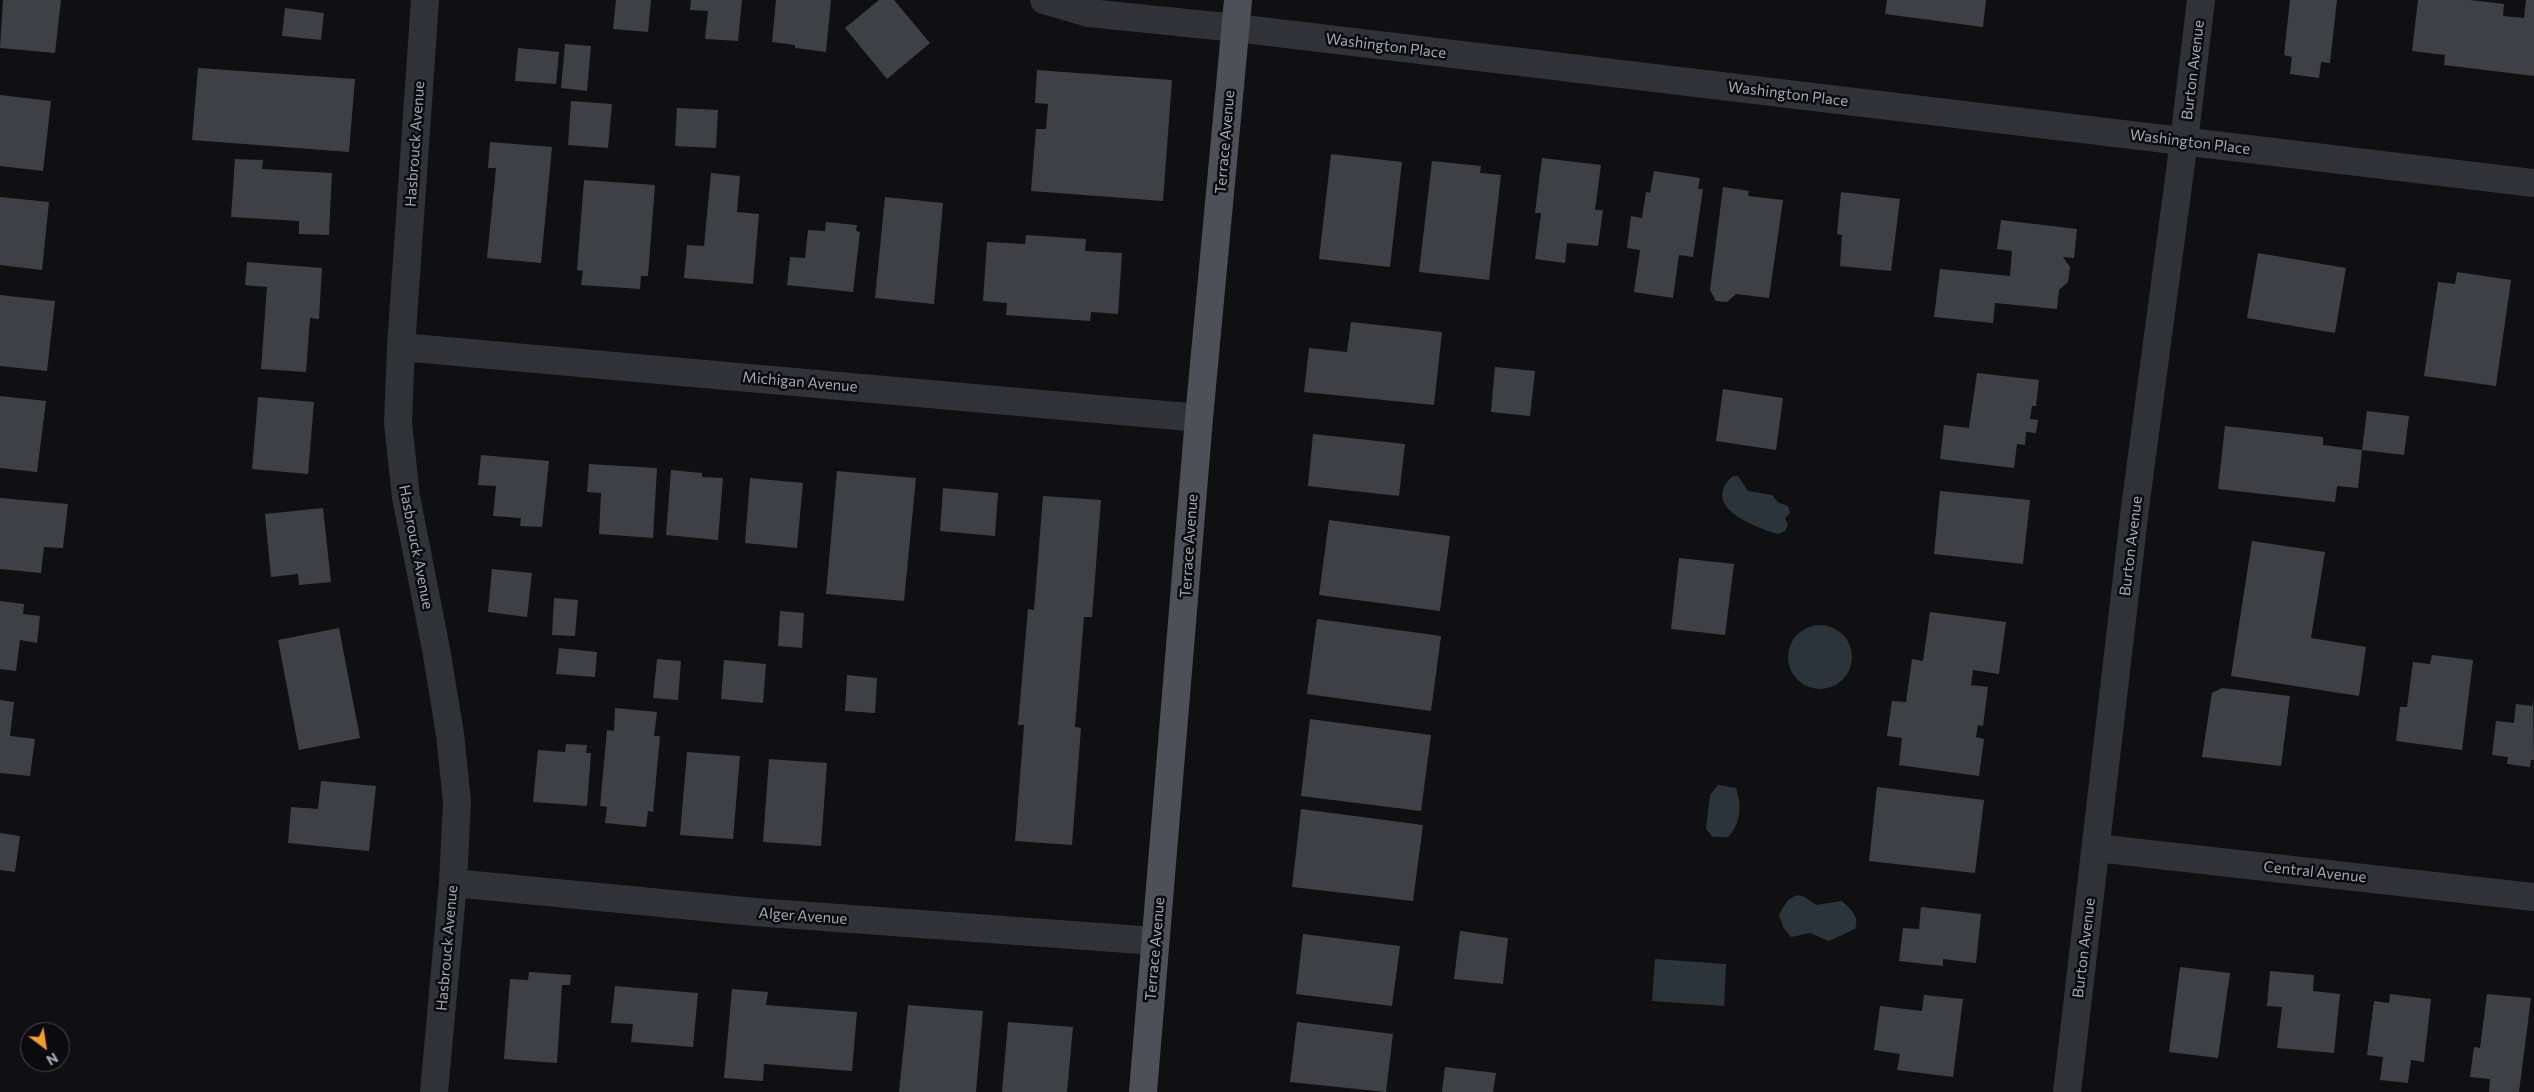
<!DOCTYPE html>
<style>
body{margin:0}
#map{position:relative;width:2534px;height:1092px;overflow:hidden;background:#101012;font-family:Commissioner,sans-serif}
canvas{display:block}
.north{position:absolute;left:20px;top:1022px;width:50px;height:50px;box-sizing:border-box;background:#0b0b0d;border:1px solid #474a4f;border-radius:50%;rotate:149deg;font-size:14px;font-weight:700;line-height:20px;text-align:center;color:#a1a8b3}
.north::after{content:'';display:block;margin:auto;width:18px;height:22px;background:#f5a025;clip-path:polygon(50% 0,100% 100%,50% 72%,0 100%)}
</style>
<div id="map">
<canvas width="2534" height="1092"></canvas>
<div class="north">N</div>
</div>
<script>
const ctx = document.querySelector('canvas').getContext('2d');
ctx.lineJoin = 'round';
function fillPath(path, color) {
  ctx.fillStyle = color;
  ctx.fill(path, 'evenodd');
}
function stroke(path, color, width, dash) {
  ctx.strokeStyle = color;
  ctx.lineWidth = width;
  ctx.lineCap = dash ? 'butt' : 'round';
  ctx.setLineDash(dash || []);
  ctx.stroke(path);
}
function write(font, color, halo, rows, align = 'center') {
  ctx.font = font + ' Commissioner,sans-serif';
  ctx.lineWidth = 5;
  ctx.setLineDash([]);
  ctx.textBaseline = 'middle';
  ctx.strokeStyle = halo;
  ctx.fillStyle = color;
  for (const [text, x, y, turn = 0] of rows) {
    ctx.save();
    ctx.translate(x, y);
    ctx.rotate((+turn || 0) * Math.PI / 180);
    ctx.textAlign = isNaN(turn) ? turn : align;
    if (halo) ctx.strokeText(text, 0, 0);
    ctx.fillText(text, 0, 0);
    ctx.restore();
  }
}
const water = new Path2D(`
 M1733 476H1738L1748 491 1772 495 1779 503 1788 506 1790 513 1785 518 1788 525 1785 531 1778 534C1754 527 1699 506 1733 476Z
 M1788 657a32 32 0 1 1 64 0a32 32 0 1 1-64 0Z
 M1718 785 1736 788C1742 805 1741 824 1728 837H1713L1706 829 1710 795Z
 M1797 895 1805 897 1816 905 1842 901C1851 910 1860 916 1855 929L1829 941 1810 933 1791 937 1783 927 1779 914 1788 900Z
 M1655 959 1726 964 1724 1006 1652 1001Z`);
const building = new Path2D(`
 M3 0H61L55 53 0 48Z
 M616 0H651L648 32 613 29Z
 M691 0H742L738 41 705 39 708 11 690 10Z
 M776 0H831L826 52 795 48V45L772 42Z
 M879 0H894L930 43 887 79 845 28Z
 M1887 0H1986L1983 27 1885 14Z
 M2290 0H2337L2330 63 2321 62 2319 78 2290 74 2292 57 2284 55Z
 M2418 0H2470L2504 4 2503 16 2524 18 2526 0H2534V76L2444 65 2445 55 2412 51Z
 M285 8 324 13 321 40 282 36Z
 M565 44 591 46 587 91 561 88Z
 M518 48 559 52 556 84 515 81Z
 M198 68 355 79 349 152 192 140Z
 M1037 70 1172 80 1163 201 1031 191 1036 129H1046L1048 104 1035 103Z
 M0 95 51 101 43 171 0 166Z
 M571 101 612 104 608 148 568 145Z
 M677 108 718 110 716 148 675 146Z
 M490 142 552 147 541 263 487 258 496 168H488Z
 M1331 154 1402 162 1390 267 1319 259Z
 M1542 158 1601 165 1595 210H1603L1598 246 1567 243 1565 263 1535 259 1541 213H1535Z
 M235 159 263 160 262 169 332 173 329 235 299 234V221L231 217Z
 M1432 161 1481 166 1480 173 1501 175 1489 280 1419 272Z
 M1654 171 1700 178 1698 189H1703L1693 257 1679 255 1673 298 1634 292 1640 250 1627 248 1631 216 1642 218 1646 192 1650 193Z
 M711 173 740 176 737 212 759 214 753 284 684 278 687 245 704 246Z
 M584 180 655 185 648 276H641L640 289 581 285 583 271 577 270Z
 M1723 187 1749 191 1748 196 1783 200 1769 298 1736 294 1727 302 1716 301 1710 290Z
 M1841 192 1900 199 1891 271 1840 266 1842 235 1837 234Z
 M0 197 49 202 42 270 0 265Z
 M885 197 943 203 934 304 875 298Z
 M2001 220 2077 229 2074 258 2063 257 2070 267 2068 282 2059 290 2057 309 1995 303 1993 323 1934 317 1940 269 2010 276 2012 251 1997 249Z
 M826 222 857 225 856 231 860 232 853 292 787 285 790 257 805 258 808 230 825 231Z
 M1026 235 1086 239 1085 251 1122 253 1118 314 1091 312 1090 321 1006 315 1007 303 983 301 987 242 1025 244Z
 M2258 253 2346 268 2335 333 2247 318Z
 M247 262 322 268 319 319 310 318 306 372 261 369 267 287 245 285Z
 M2457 272 2511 280 2496 386 2424 376 2438 282 2455 284Z
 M0 295 55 301 47 371 0 366Z
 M1351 322 1442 332 1434 405 1304 392 1309 348 1347 352Z
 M1495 367 1535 371 1530 416 1491 412Z
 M1977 373 2039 380 2036 406H2032L2030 419 2038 420 2036 433 2026 432 2025 445 2017 444 2014 468 1940 459 1944 425 1969 428Z
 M1723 389 1783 398 1776 450 1716 441Z
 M0 396 46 401 37 472 0 468Z
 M258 397 314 402 308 474 252 469Z
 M2367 411 2409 416 2404 455 2362 450Z
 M2225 426 2323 437V445L2362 450 2358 488 2337 486 2335 502 2218 489Z
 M1313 434 1405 444 1399 496 1308 486Z
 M481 455 549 461 542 527 520 526 521 518 493 516 496 486 478 485Z
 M589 464 657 468 653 538 599 534 601 493 587 492Z
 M671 470 702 473V477L723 478 718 540 666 535Z
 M837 471 916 478 904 601 826 594Z
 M750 478 803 483 797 548 745 543Z
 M943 488 998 493 995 536 940 531Z
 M1940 491 2030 500 2023 564 1934 554Z
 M1043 496 1101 500 1092 617H1084L1075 727 1081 728 1072 845 1015 841 1024 725H1018L1028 609 1034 610Z
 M0 498 68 504 63 548 44 547 41 573 0 569Z
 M323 508 331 582 299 585 298 574 271 577 265 514Z
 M1329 520 1450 536 1440 611 1319 595Z
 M2252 541 2325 552 2311 638 2366 647 2359 696 2231 676Z
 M1679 558 1734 564 1725 635 1671 629Z
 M492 569 532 573 527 617 488 612Z
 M554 598 578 600 575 636 552 635Z
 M0 601 24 604 23 614 40 616 37 643 20 640 16 671 0 669Z
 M780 611 804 613 802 648 778 646Z
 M1930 612 2006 622 1999 674 1973 670 1971 685 1988 687 1983 726 1978 725 1976 737 1984 739 1979 776 1899 765 1902 738 1887 736 1892 701 1906 702 1912 659 1923 661Z
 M1317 619 1441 636 1431 711 1307 694Z
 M339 628 360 738 299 750 278 640Z
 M559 648 597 652 595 677 556 674Z
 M2432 655 2473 660 2462 750 2396 741 2400 707H2407L2413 662 2430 664Z
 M657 659 681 661 678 700 653 698Z
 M724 660 766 664 763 703 721 699Z
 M847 675 877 678 875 713 845 711Z
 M2222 688 2290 696 2281 766 2202 757 2212 693Z
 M0 700 14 702 10 736 35 739 30 776 0 773Z
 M2533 700 2534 760H2531L2530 767 2507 764 2508 757 2492 755 2496 721 2514 723 2516 704 2532 706Z
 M615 708 657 712 654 736H660L653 812 648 811 646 827 605 823 607 807 600 806 607 730 614 731Z
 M1310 719 1431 735 1421 811 1301 796Z
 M566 744 587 745 586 753H591L587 806 533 802 538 750 565 752Z
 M687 752 740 756 733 839 680 835Z
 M769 759 827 763 821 846 763 842Z
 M321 781 376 786 369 851 288 843 291 807 318 809Z
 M1877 787 1984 800 1975 873 1869 861Z
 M1301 809 1423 825 1413 901 1292 887Z
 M0 833 20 836 15 872 0 870Z
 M1921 907 1981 914 1976 963 1943 959V966L1899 961 1903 928 1919 929Z
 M1460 931 1508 938 1503 984 1454 979Z
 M1303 934 1400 946 1392 1006 1296 994Z
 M2180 967 2230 973 2218 1058 2169 1052Z
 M2270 971 2314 975 2313 991 2340 994 2334 1053 2277 1048 2282 1007 2267 1006Z
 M529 972 571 975 570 985H562L557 1063 504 1059 510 979 528 980Z
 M615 986 698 993 693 1047 631 1042 633 1024 611 1023Z
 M732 989 768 992 766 1005 857 1012 852 1071 764 1064 763 1081 724 1078Z
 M2390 994 2431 999 2424 1062 2411 1060 2408 1083 2380 1080 2383 1057 2367 1055 2374 1001 2389 1003Z
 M2487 994 2531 998 2519 1092H2489L2490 1079 2470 1077 2474 1047 2480 1048Z
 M1924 995 1963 999 1953 1077 1897 1070 1900 1054 1874 1050 1880 1006 1922 1011Z
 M908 1005 983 1011 976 1092H899Z
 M1008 1022 1073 1027 1067 1092H1002Z
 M1297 1022 1393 1034 1386 1092 1290 1082Z
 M1445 1067 1496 1073 1493 1092H1442Z`);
const minor = new Path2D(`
 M425 0 401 347 398 423 406 497 436 649 450 734 457 802 453 883 434 1092
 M1044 0 1089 13 1236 28 2534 183
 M401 347 1199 418
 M2096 848 2534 897
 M453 883 755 912 1155 941
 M2067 1092 2135 508 2184 141 2201 0`);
const major = new Path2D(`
 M1143 1092 1199 418 1238 0`);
const streetNames = [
 ["Washington Place",1386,46,7],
 ["Burton Avenue",2193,70,-83],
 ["Washington Place",1788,94,7],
 ["Terrace Avenue",1225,142,-85],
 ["Washington Place",2190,142,7],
 ["Hasbrouck Avenue",415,144,-86],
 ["Michigan Avenue",800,382,5],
 ["Terrace Avenue",1189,546,-86],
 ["Burton Avenue",2131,546,-83],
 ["Hasbrouck Avenue",416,547,79],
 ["Central Avenue",2315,872,6],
 ["Alger Avenue",803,916,4],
 ["Hasbrouck Avenue",447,948,-85],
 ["Burton Avenue",2084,948,-83],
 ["Terrace Avenue",1155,949,-85]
];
fillPath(water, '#2a343a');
fillPath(building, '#3f4045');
stroke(minor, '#313237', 28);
stroke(major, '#4d5056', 28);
write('15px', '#a1a8b3', '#0b0b0d', streetNames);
</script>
